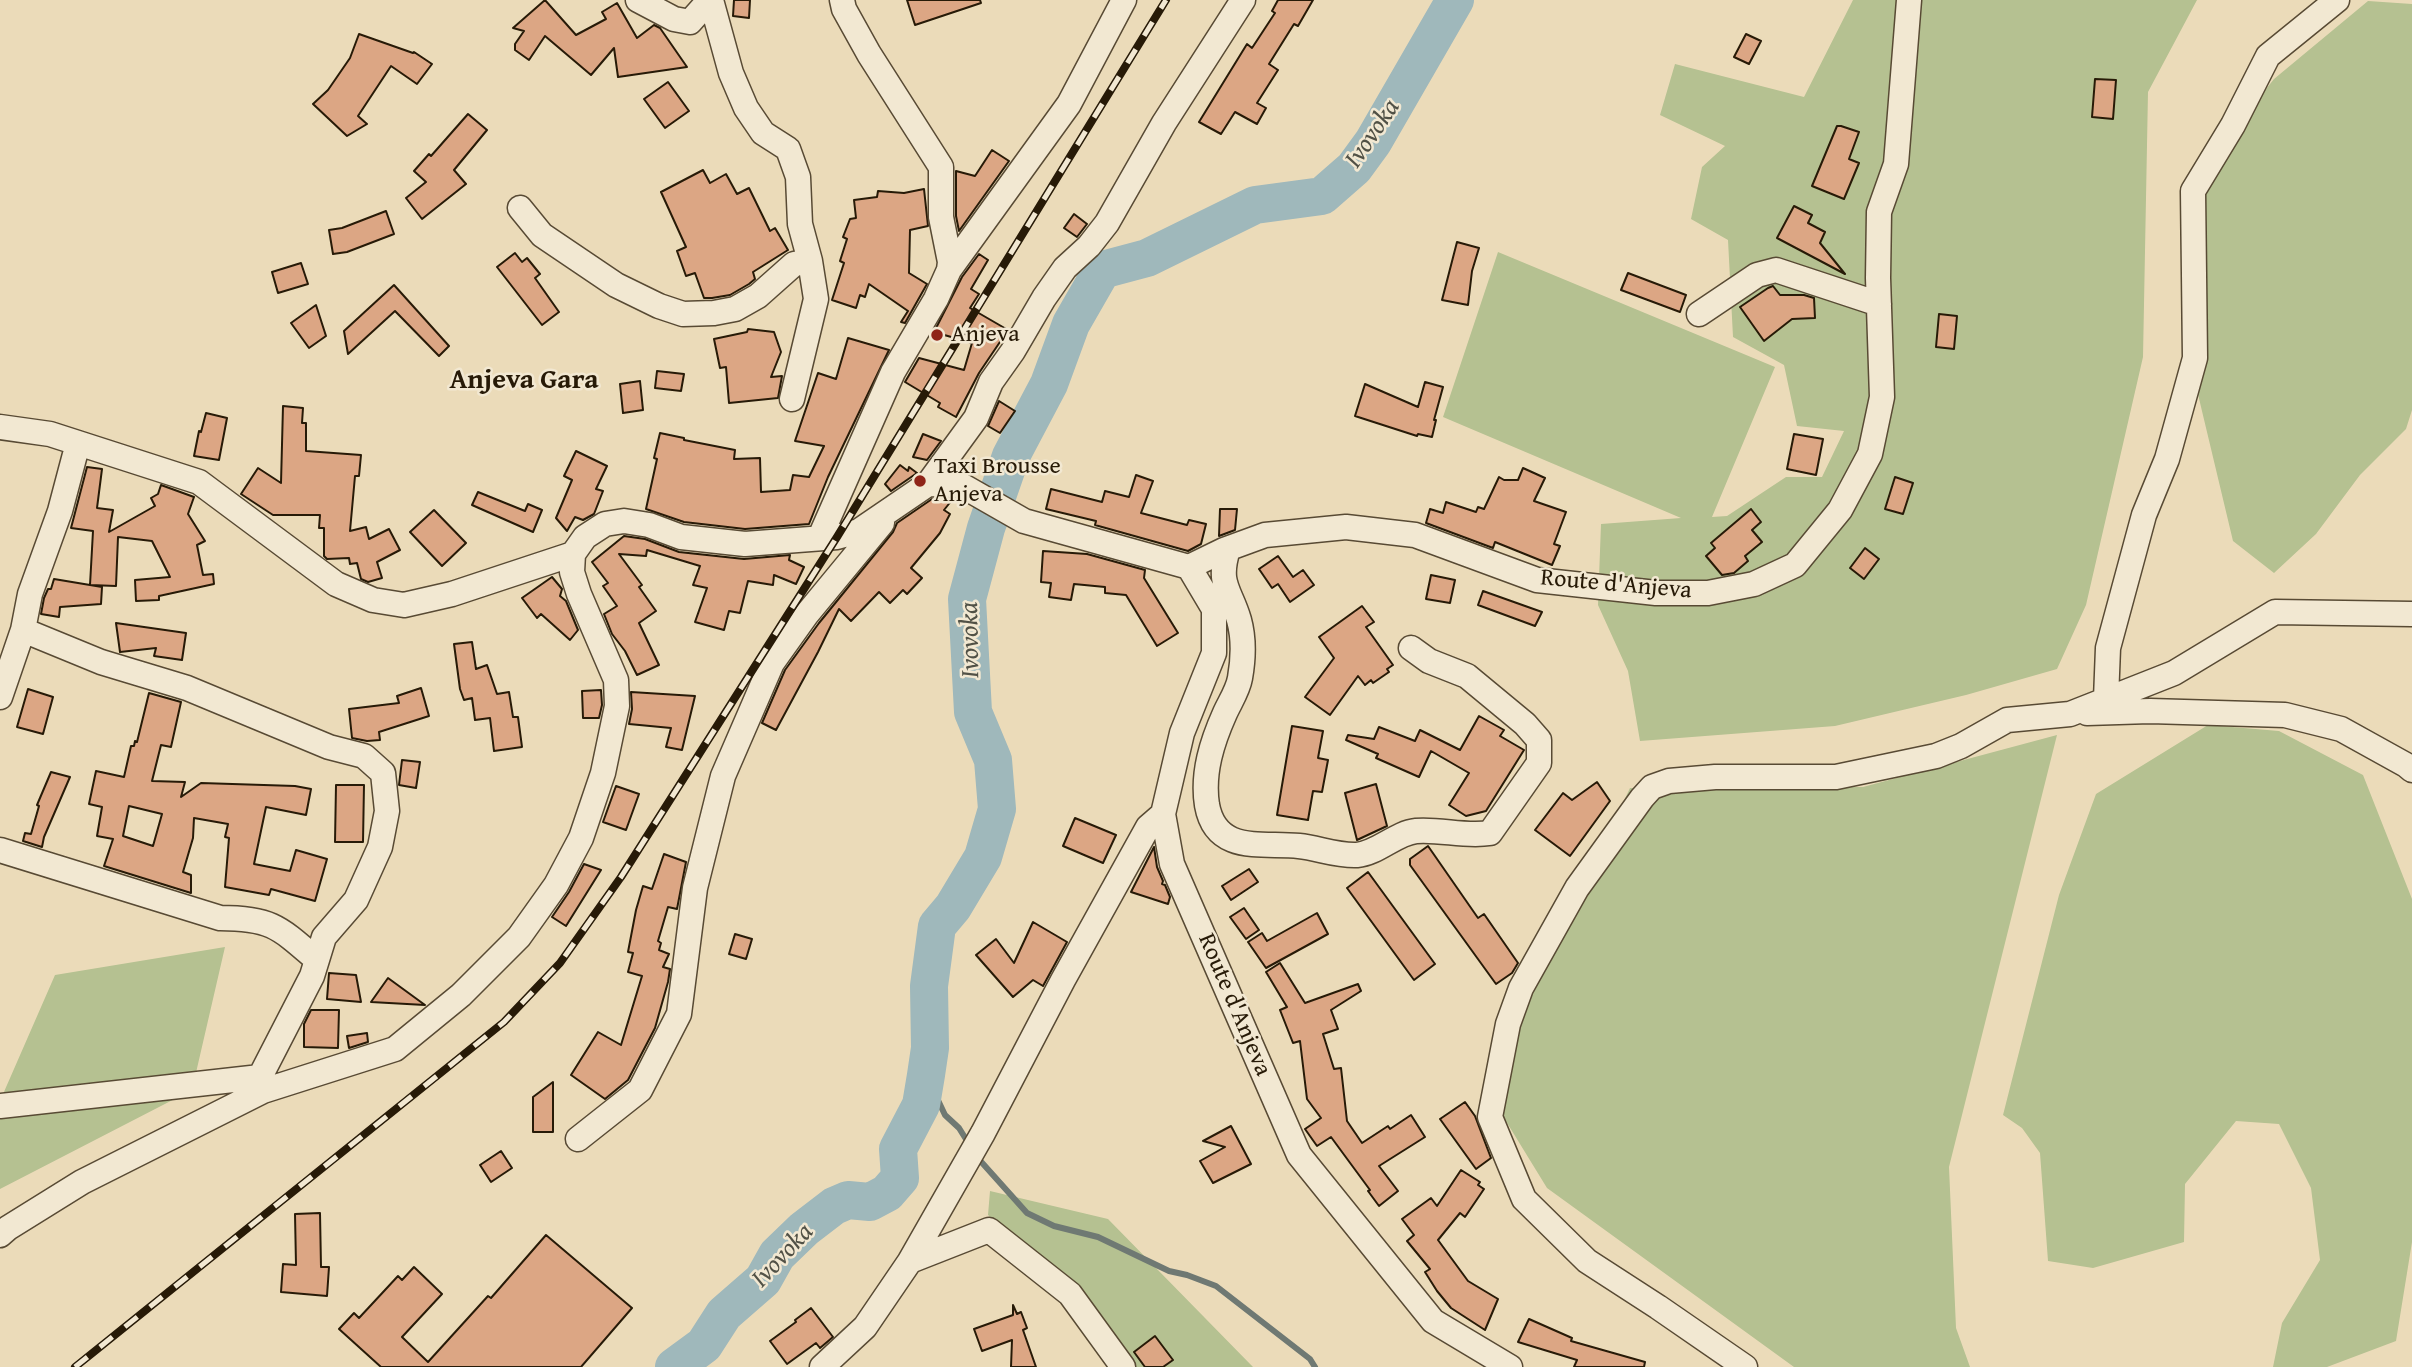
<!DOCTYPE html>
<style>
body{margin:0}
canvas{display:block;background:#ebdbb9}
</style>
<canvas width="2412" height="1367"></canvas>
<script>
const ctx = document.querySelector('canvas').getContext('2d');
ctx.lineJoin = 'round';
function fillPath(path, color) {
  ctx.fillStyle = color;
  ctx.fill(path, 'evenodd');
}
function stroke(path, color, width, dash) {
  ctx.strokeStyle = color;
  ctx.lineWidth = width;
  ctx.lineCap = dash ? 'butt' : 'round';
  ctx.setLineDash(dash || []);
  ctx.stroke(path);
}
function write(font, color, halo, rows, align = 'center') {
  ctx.font = font + ' "Gentium Book Plus",serif';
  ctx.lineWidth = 5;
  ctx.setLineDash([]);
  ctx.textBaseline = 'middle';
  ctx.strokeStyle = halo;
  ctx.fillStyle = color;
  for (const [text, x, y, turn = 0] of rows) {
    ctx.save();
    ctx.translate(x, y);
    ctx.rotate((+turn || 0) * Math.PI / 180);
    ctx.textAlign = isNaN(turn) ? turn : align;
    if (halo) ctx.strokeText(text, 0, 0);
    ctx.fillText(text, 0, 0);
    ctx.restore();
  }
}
const green = new Path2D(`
 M1853 0H2197L2148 92 2143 357 2086 605 2057 669 1966 695 1835 726 1640 741 1628 671 1598 605 1601 524 1681 518 1443 417 1498 252 1775 367 1712 517 1727 516 1786 477H1822L1844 431 1797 426 1784 365 1733 337 1728 240 1691 219 1702 167 1725 146 1660 115 1675 64 1804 97Z
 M2368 1 2412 4V410L2406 429 2360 475 2316 534 2274 573 2233 541 2186 344 2192 182 2274 79Z
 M2208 725 2279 731 2363 775 2412 899V1242L2396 1341 2327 1367H2273L2282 1323 2320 1260 2311 1188 2279 1124 2236 1121 2185 1184 2184 1242 2093 1268 2048 1261 2040 1153 2022 1128 2003 1115 2059 895 2096 794Z
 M2057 735 1949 1167 1956 1328 1970 1367H1794L1547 1188 1501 1113 1514 1034 1630 788 1863 787Z
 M225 947 192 1090 0 1189V1101L55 975Z
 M990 1191 1108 1219 1253 1367H1135L1063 1277 988 1215Z`);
const stream = new Path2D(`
 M926 1075 945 1115 959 1128 969 1144
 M976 1156 1027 1213 1054 1226 1098 1237 1169 1271 1187 1275 1216 1286 1310 1359 1315 1367`);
const river = new Path2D(`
 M674 1367 704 1345 724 1314 763 1280 777 1255 804 1229 834 1206 848 1200 870 1202 887 1193 900 1178 898 1149 921 1105 926 1075 930 1048 929 986 937 926 953 907 983 857 997 809 993 760 973 712 967 599 986 528 1011 456 1049 384 1071 324 1102 270 1147 258 1255 205 1322 196 1354 168 1373 142 1455 0`);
const building = new Path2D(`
 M545 0 576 35 606 19 602 12 617 3 637 38 654 25 660 28 687 67 618 77 614 48 591 75 545 36 529 60 515 50V44L524 31 513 28Z
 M734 0H750L749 18 733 16Z
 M907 0H980L981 3 915 25Z
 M1278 0H1313L1298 26 1294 24 1269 64 1278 70 1257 103 1266 108 1257 124 1235 112 1221 134 1199 122 1247 44 1252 48 1275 13 1272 11Z
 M359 34 413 53 414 52 432 64 417 84 391 66 358 116 367 124 347 136 313 104 328 90 350 58Z
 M1746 34 1761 41 1749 64 1734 57Z
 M2095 79 2116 80 2113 119 2092 117Z
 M668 82 689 111 665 128 644 99Z
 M468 114 487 130 454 170 466 184 422 219 406 198 426 182 414 171 429 154 431 156Z
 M1837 126H1841L1859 132 1849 159 1859 163 1844 199 1812 186Z
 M992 150 1009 161 959 231 956 216V171L975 176Z
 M703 170 710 183 726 174 737 194 749 188 770 231 775 228 788 250 753 272 755 279 749 284 730 295 712 298H704L695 273 686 276 677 251 686 247 661 192Z
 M924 189 928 226 910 230 909 273 927 284 905 323 901 322 908 311 869 284 865 297 860 295 856 308 832 300 844 263 840 261 847 239 843 237 850 219 856 218 854 200 877 197 878 191 904 193Z
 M1794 206 1812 215 1808 223 1825 232 1820 243 1845 274 1777 238Z
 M386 211 394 234 347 252 333 254 329 230 342 228Z
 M1074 214 1087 224 1077 237 1064 228Z
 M1457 242 1479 248 1472 271 1468 305 1442 300Z
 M515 253 522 262 527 258 540 274 535 278 559 312 542 325 497 267Z
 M979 254 988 260 971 289 979 294 970 308 1008 330 979 373 956 417 938 407 940 403 905 382 919 358 964 370 972 343 934 332 962 277Z
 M301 263 308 284 278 293 272 272Z
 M1628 273 1686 295 1680 312 1621 290Z
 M394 285 449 346 439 356 395 311 348 354 344 331Z
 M1773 286 1780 295H1804L1814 298 1815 318 1792 319 1764 341 1740 307 1768 288Z
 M316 305 326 336 309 348 291 323Z
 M1939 314 1957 316 1954 349 1936 347Z
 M748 329 774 332 781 352 771 377 782 376 778 398 729 403 726 367 720 368 714 339 747 332Z
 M848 338 889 350 828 477 809 524 745 529 684 522 646 509 657 459 654 458 660 433 684 438V440L735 450 734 459 760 458 761 492 790 490 793 475 809 477 824 446 795 441 818 373 836 379Z
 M657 371 684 374 681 391 655 388Z
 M640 381 643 410 623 413 620 384Z
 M1425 382 1443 387 1434 420H1436L1432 437 1418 434 1417 436 1355 416 1365 384 1418 407Z
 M999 401 1015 411 1000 433 988 426Z
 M283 406 303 408 302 423H306V451L361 455 359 476H355L350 531 366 527 369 539 389 529 400 550 377 562 382 578 368 582 361 579 357 563 350 564 349 558 327 559 324 556V528H319L320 515H273L241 494 258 468 281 483Z
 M206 413 227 418 219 460 194 456 199 431 201 432Z
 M923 434 941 441 927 460 913 457Z
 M1794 434 1823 439 1816 475 1787 469Z
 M576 451 607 466 596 489 603 491 594 514 583 520 575 517 567 531 556 518 572 480 564 476Z
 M900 465 908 471 909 467 917 473 891 491 885 484Z
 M87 467 102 469 97 508 113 510 109 532 155 506 151 498 158 494 161 485 194 497 188 514 205 541 197 545 203 575 213 574 214 584 159 596V600L136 601 135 580 170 577 152 541 118 537 116 586 90 585 93 531 71 528Z
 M1523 468 1545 478 1534 501 1566 512 1554 544 1560 546 1552 565 1495 542 1493 548 1426 523 1430 509 1443 513 1446 502 1476 512 1478 507 1484 509 1499 477 1504 480H1518Z
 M1136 475 1153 481 1141 513 1187 525 1189 520 1206 524 1201 544 1188 551 1095 525 1096 521 1046 509 1051 489 1102 502 1105 491 1129 497Z
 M1895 477 1913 483 1903 514 1885 509Z
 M478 492 525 511 528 504 542 510 533 532 472 505Z
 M932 499 952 500 944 510 950 514 940 533 911 568 922 578 907 594 903 590 890 603 879 592 851 621 839 609 818 652 776 730 762 723 785 670 819 623 893 532 897 523Z
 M1220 509H1237L1235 530 1219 536Z
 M1751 509 1761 522 1752 530 1762 542 1745 556 1748 561 1734 573 1722 575 1706 556 1715 548 1711 543Z
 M434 510 466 543 442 566 410 532Z
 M624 536 645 539 679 552 744 559 790 555 789 560 804 567 796 584 774 575 773 585 748 581 740 613 729 611 724 630 695 622 707 588 693 585 700 566 647 550 646 556 619 554 642 585 639 587 656 611 639 623 659 665 637 675 625 651 612 634 604 614 617 606 603 586 608 583 592 562Z
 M1865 548 1879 559 1864 579 1850 568Z
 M1043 551 1087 554 1145 570 1144 578 1178 633 1157 646 1126 595 1105 593V587L1074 584 1071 600 1049 597 1051 583 1041 582Z
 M1278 556 1293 577 1303 570 1314 585 1290 602 1278 584 1272 588 1259 569Z
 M1431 575 1455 580 1450 603 1426 599Z
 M552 577 562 589 560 596 566 601 578 630 570 640 541 614 537 618 522 598Z
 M54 579 102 587 101 604 60 607 59 617 41 614 44 598 48 589H51Z
 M1483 591 1542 612 1535 626 1478 605Z
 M1362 606 1374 622 1366 627 1393 665 1387 669 1389 672 1373 683 1371 680 1365 685 1358 676 1330 715 1305 697 1334 658 1319 637Z
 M116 623 186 633 182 660 154 656 156 648 120 652Z
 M472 642 476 669 487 665 497 694 509 692 513 717H518L522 747 494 751 490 718 475 720 472 698 464 700 460 689 454 644Z
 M421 688 429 716 379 732 380 740 367 741 352 738 349 709 399 703 397 696Z
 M28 689 53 697 43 734 17 727Z
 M601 690 602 705 599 718H583L582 691Z
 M631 692 695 696 682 750 666 747 671 728 629 724 632 709Z
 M149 693 181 702 171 747 161 745 152 781 185 782 181 797 201 783 295 786 311 789 306 815 266 807 254 864 290 871 296 850 327 859 315 901 271 889 269 895 225 887 229 838 225 837 228 824 194 818 193 838 183 872 191 875V893L104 866 113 839 97 836 102 807 89 804 96 771 124 777 131 746H134L135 741 137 742ZM129 806 162 814 153 846 123 836Z
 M1479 716 1504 730 1500 736 1524 750 1486 811 1466 816 1449 805 1469 773 1431 751 1419 777 1376 758 1378 754 1346 740 1348 735 1374 739 1379 727 1415 741 1420 730 1460 750Z
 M1292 726 1323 731 1318 758 1328 760 1322 792 1313 791 1308 820 1277 815Z
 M402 760 420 762 416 788 399 785Z
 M51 772 70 777 44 837 42 847 23 841 25 833 31 834 39 806 37 805Z
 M1597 782 1610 801 1570 856 1535 830 1563 793 1572 800Z
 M1376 784 1387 826 1357 840 1345 793Z
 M336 785H364L363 842H335Z
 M616 786 639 794 626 830 603 822Z
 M1075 818 1116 835 1103 863 1063 846Z
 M1428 846 1478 918 1484 914 1518 963 1512 973 1496 984 1410 865V859Z
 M1154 847 1157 867 1163 881 1162 884 1165 885 1170 897 1168 904 1131 892Z
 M664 854 686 862 677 909 668 907 658 941 661 943 659 950 669 954 663 967 670 969 668 982 655 1028 628 1080 605 1099 571 1075 598 1032 621 1045 642 976 628 972 633 953 628 952 636 910 643 886 652 889Z
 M584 864 601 870 566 926 552 917 569 892Z
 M1249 869 1258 882 1231 900 1222 886Z
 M1368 872 1435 964 1414 980 1347 888Z
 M1244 908 1259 930 1246 939 1230 917Z
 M1317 913 1328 934 1266 968 1248 942 1262 933 1267 941Z
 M1033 922 1067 942 1043 986 1033 980 1013 997 976 955 996 939 1014 963Z
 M735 934 752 939 746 959 729 954Z
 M1280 963 1305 1003 1358 984 1361 991 1331 1010 1338 1029 1323 1034 1334 1069 1341 1068 1347 1121 1362 1143 1388 1126 1390 1129 1411 1115 1425 1137 1379 1166 1398 1191 1379 1206 1368 1191 1370 1190 1331 1137 1317 1146 1305 1129 1321 1118 1307 1099 1300 1041 1293 1043 1280 1010 1287 1007 1266 972Z
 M329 973 356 975 361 1002 327 999Z
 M388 978 425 1005 371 1002Z
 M311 1010H339L338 1048 304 1047V1024Z
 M367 1033 368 1042 349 1048 347 1036Z
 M553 1082V1132H533V1097Z
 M1465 1102 1475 1116 1491 1158 1476 1169 1440 1119Z
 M1231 1126 1251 1164 1213 1183 1200 1161 1225 1147 1203 1141Z
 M501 1151 512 1168 491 1182 480 1165Z
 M1461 1170 1480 1182 1478 1185 1484 1189 1465 1217 1460 1213 1438 1240 1468 1281 1498 1299 1485 1330 1451 1308 1437 1291 1425 1272 1430 1269 1407 1241 1414 1235 1402 1219 1431 1198 1437 1206Z
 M320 1213 321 1267H329L327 1296 281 1292 283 1264 296 1265 295 1214Z
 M546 1235 632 1308 581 1367H381L339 1329 354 1313 359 1318 398 1276 402 1280 414 1267 442 1294 402 1337 428 1362 488 1296 491 1298Z
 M1013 1305 1017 1314 1021 1312 1027 1328 1023 1330 1036 1367H1011L1012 1340 982 1351 974 1329 1013 1315Z
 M811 1308 833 1337 820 1348 816 1343 787 1364 770 1341 796 1322 795 1320Z
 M1529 1319 1572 1338 1571 1341 1645 1362 1644 1367H1574L1577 1360 1518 1342Z
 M1155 1336 1173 1360 1163 1367H1145L1134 1352Z`);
const minor = new Path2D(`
 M638 0 674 19 690 22 706 4 711 2
 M711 0 731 73 746 108 763 133 788 149 798 177 800 224 810 261 816 299 792 399
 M520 208 542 235 616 285 659 306 683 314 714 313 735 309 758 296 794 264 810 261
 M949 270 1069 104 1124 0
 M1699 314 1757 275 1776 270 1879 304
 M0 427 50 434 199 482 336 584 373 600 404 605 452 594 573 554
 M928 484 976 418 991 382 1013 351 1044 298 1065 268 1089 246 1107 223 1164 123 1243 0
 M820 537 893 372 936 299 949 270 950 262 941 217V167L869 54 844 9 842 0
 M1228 549C1217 585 1230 589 1239 620 1244 638 1243 661 1240 678 1238 690 1230 702 1225 713 1212 742 1202 773 1207 805 1216 855 1263 842 1299 846 1318 848 1337 856 1357 855 1378 853 1396 833 1416 831 1441 829 1465 837 1490 833L1539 763V740L1525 724 1467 676 1429 661 1411 648
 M1189 567 1214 609V653L1182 733 1163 814 1172 864 1299 1155 1433 1321 1510 1367
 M23 630 101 662 187 688 329 747 364 756 383 773 387 811 380 847 356 900 324 937 312 976 260 1077
 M0 697 23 630 30 594 60 511 78 443
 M2106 699 2108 648 2144 515 2167 459 2195 358 2193 191 2233 125 2268 56 2337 0
 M2087 713 2150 711 2285 715 2341 729 2406 765 2412 770
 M0 850 220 918C271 918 279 927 317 960
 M0 1106 260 1077 263 1091
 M578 1139 640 1090 679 1014 695 888 723 776 772 663 807 614 882 523
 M0 1235 8 1228 82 1182 263 1091 395 1049 461 995 519 937 556 885 581 838 603 773 617 706 616 680 579 594 572 572 573 554 585 537 605 524 624 521 649 525 681 537 745 544 837 537 859 531 928 484 961 485 1024 521 1189 567 1224 550 1265 535 1346 527 1415 535 1537 580 1656 593H1708L1754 584 1795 565 1840 510 1870 454 1882 397 1878 278 1879 212 1896 164 1909 0
 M910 1261 983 1133 1063 980 1148 827 1163 814
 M822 1367 865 1327 910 1261 989 1230 1070 1294 1123 1367
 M1745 1367 1658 1307 1587 1261 1524 1199 1490 1117 1508 1024 1521 988 1577 888 1642 798 1652 787 1669 781 1715 777H1836L1936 756 1961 746 2007 720 2070 714 2174 673 2275 612 2412 614`);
const rail = new Path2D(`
 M75 1367 504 1022 560 963 621 877 837 537 1166 0`);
const markers = [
 [937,335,7,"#8f2418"],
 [920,481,7,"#8f2418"]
];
const poiNames = [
 ["Anjeva",951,335],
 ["Taxi Brousse",934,467],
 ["Anjeva",934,495]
];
const streetNames = [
 ["Route d'Anjeva",1616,585,5],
 ["Route d'Anjeva",1234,1005,67]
];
const waterNames = [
 ["Ivovoka",1373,134,-56],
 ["Ivovoka",971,640,-91],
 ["Ivovoka",783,1256,-47]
];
const quarterNames = [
 ["Anjeva Gara",524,381]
];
fillPath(green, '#b5c191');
stroke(stream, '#6f7973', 6);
stroke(river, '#9fb8bb', 38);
fillPath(building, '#dca684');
stroke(building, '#271a07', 2);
stroke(minor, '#584a34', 27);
stroke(minor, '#f2e8d2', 24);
stroke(rail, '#271a07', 8);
stroke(rail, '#f2e8d2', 5, [16]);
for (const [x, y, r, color] of markers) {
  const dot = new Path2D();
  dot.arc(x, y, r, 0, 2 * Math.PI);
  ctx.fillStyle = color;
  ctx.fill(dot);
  stroke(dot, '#f2e8d2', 2.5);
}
write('24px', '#271a07', '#f2e8d2', poiNames, 'left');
write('24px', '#271a07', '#f2e8d2', streetNames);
write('italic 26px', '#515146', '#f2e8d2', waterNames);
write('bold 28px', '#271a07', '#f2e8d2', quarterNames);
</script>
